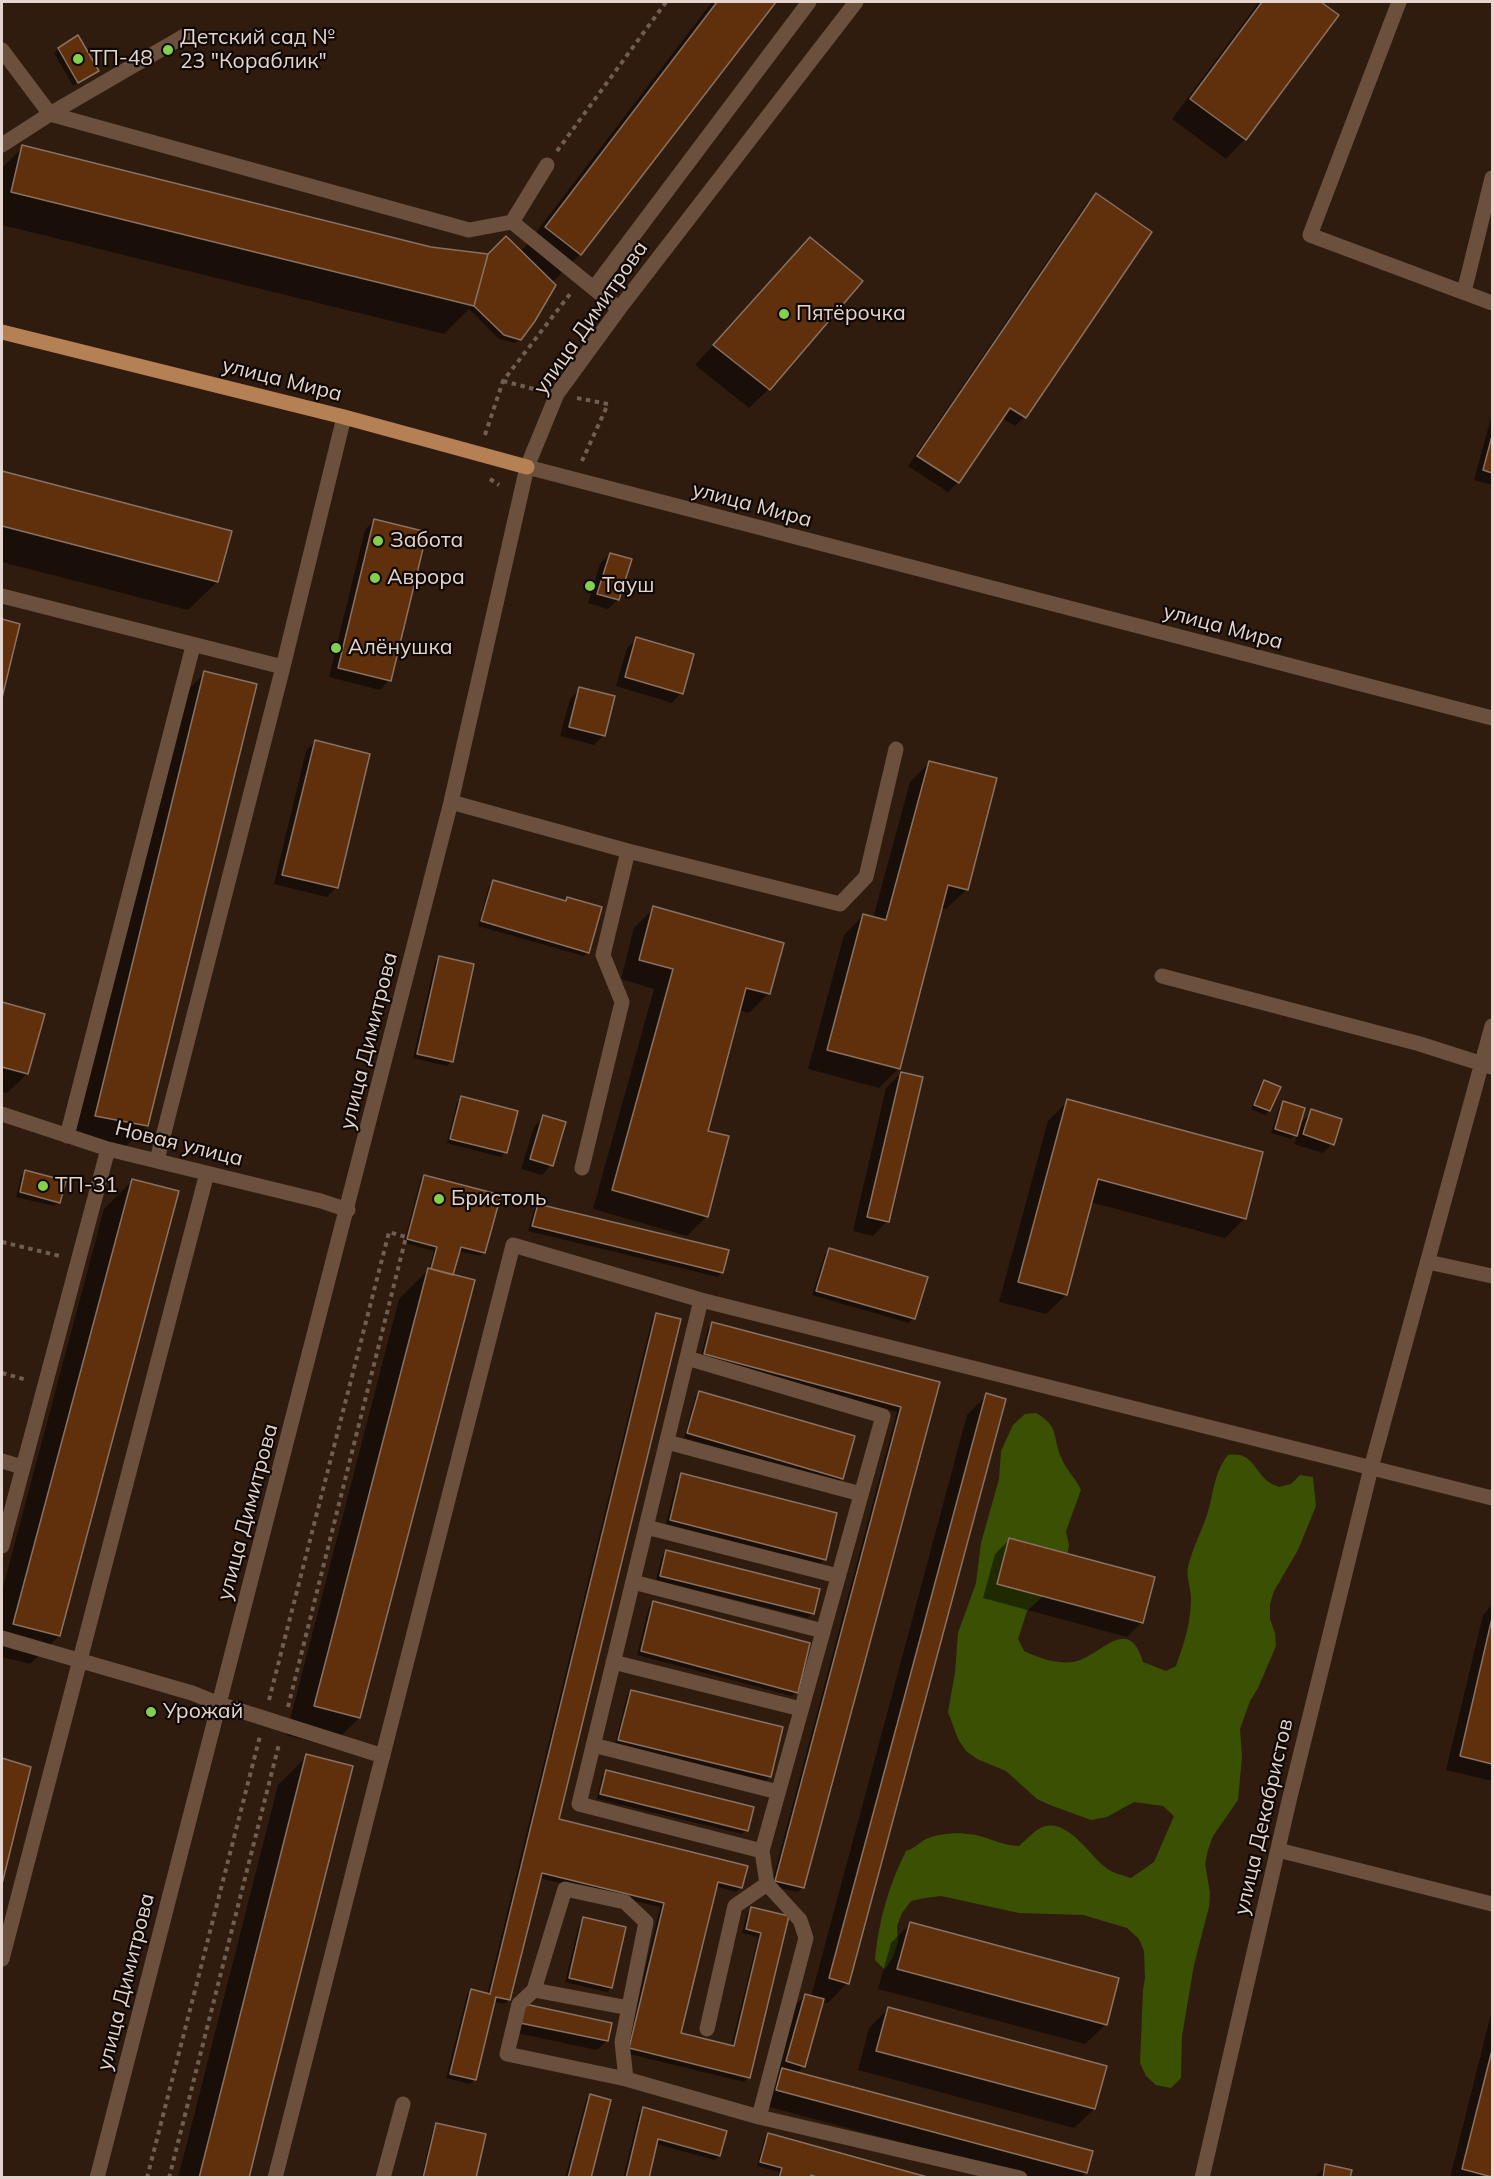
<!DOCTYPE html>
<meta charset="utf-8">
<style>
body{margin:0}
#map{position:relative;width:1494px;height:2179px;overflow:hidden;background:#2f1c0f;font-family:Mulish,sans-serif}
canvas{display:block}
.frame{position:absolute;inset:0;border:3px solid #e4d6ce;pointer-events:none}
</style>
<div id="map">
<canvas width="1494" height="2179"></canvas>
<div class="frame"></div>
</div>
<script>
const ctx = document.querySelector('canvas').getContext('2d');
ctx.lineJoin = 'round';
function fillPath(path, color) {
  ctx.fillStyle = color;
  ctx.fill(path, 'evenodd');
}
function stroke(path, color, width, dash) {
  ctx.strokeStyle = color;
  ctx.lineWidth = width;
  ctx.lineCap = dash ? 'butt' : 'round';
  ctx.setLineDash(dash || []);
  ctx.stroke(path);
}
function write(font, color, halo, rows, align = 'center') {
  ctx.font = font + ' Mulish,sans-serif';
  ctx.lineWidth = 4.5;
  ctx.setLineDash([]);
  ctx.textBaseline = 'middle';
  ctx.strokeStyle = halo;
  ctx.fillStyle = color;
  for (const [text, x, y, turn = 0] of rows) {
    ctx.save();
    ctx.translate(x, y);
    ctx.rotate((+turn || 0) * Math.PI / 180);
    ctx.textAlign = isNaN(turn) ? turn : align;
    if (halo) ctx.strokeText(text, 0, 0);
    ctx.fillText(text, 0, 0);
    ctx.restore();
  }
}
const green = new Path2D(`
 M1036 1413C1060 1427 1052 1436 1061 1457 1065 1469 1076 1478 1081 1490L1066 1531 1069 1545 1067 1558 1053 1587 1027 1611 1018 1639 1024 1651C1039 1658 1056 1664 1073 1662 1100 1658 1128 1612 1143 1662L1166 1671 1176 1666C1184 1644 1191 1622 1191 1599 1191 1589 1186 1577 1188 1567 1192 1550 1201 1532 1207 1515 1214 1494 1213 1474 1228 1455 1251 1452 1252 1466 1266 1480 1269 1483 1275 1485 1279 1487L1291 1484 1300 1475 1313 1477 1316 1506 1298 1550 1274 1591 1270 1604V1619L1275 1633 1276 1646 1258 1688 1250 1701 1240 1729 1242 1757 1238 1800 1213 1836 1208 1850 1205 1864 1210 1893 1209 1907 1194 1965 1182 2036 1181 2078 1171 2088 1156 2085 1146 2076 1140 2063 1143 1990 1145 1978 1144 1951 1139 1939 1127 1928 1083 1915 1019 1913 941 1896 925 1898 911 1901 902 1913 897 1926 898 1942 893 1957 885 1970 875 1960C878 1923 889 1884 906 1851 915 1848 919 1843 926 1839 937 1834 957 1832 968 1834 986 1835 1001 1846 1019 1846 1025 1841 1030 1835 1037 1830 1064 1812 1088 1854 1105 1867 1111 1873 1123 1875 1131 1878L1154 1862 1174 1816 1163 1806 1134 1802 1107 1817 1091 1820 1050 1805 1037 1799 1006 1771 977 1759 966 1751 958 1739 948 1712 955 1673 958 1633 976 1583 981 1543 999 1479 1001 1451 1013 1425 1025 1414Z`);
const shadow = new Path2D(`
 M712 2H774L580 254 552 283 520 339 515 343 499 339 469 309 444 334 2 225V168L23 147 430 249 488 256 521 252Z
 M1259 2H1319L1337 15 1245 139 1226 159 1172 119Z
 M59 49 97 70 73 86 54 53Z
 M1096 194 1024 417 1015 426 1002 418 958 482 948 492 908 466 1086 204Z
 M810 239 769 389 749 408 695 365Z
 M1492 414V485L1474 480Z
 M2 473 230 532 217 582 188 610 2 562Z
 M374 520 389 680 380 690 329 677 365 530Z
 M610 554 618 599 608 609 588 603 600 564Z
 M2 620 19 625 2 693Z
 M637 639 681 693 672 703 616 686 627 648Z
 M205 673 147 1126 118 1154 68 1144 176 702Z
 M580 689 604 735 594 745 560 736 570 699Z
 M315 741 337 887 327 897 274 884 306 751Z
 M930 762 995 779 966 890 946 909 941 908 899 1068 879 1088 808 1069 844 935 864 915 873 918 910 782Z
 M493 882 564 902 567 898 588 952 584 956 478 926 489 886Z
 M654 908 769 993 749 1013 739 1010 706 1132 707 1216 687 1236 593 1209 654 989 621 979 634 928Z
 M439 958 451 1061 447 1066 413 1058 435 962Z
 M2 1004 43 1015 27 1074 7 1093 2 1092Z
 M901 1073 887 1221 873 1236 853 1231 886 1088Z
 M1264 1082 1269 1111 1265 1115 1251 1109 1260 1086Z
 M462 1098 505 1152 501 1157 447 1143 457 1102Z
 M1068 1101 1245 1218 1225 1238 1090 1202 1066 1295 1046 1314 999 1302 1048 1121Z
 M1283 1103 1299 1124 1312 1111 1332 1144 1323 1153 1294 1144 1298 1132 1291 1139 1271 1133 1279 1108Z
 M544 1117 551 1165 542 1175 521 1169 534 1127Z
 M26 1172 59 1202 54 1206 16 1197 21 1176Z
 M424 1177 484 1252 480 1256 458 1251 359 1718 330 1747 286 1735 399 1299 429 1269 434 1251 404 1243 420 1181Z
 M133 1180 59 1636 30 1664 2 1657V1591L104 1209Z
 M538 1205 722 1272 718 1277 528 1231 534 1210Z
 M829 1250 913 1318 909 1323 812 1295 825 1254Z
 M657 1314 557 1820 741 1887 736 1892 715 1886 679 2034 731 2047 758 1937 742 1933 747 1913 752 1908 788 1917 748 2077 744 2082 625 2053 660 1907 539 1878 509 2000 504 2004 493 2002 474 2080 470 2084 446 2078 467 1995 471 1991 487 1995 652 1319Z
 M713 1323 938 1383 803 1887 798 1892 771 1886 897 1412 700 1359 708 1328Z
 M700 1392 842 1478 837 1482 684 1438 695 1397Z
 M987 1395 847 1983 828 2003 822 2001 804 2066 797 2073 1085 2173 1081 2178H1034L762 2105 768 2084 780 2072 777 2071 795 2005 805 1996 811 1997 967 1415Z
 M682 1475 824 1559 820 1564 666 1524 677 1480Z
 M1010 1539 1142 1622 1127 1637 983 1598 995 1554Z
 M666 1551 812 1613 808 1618 656 1580 662 1556Z
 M654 1602 796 1692 792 1696 637 1655 649 1607Z
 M1492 1605V1781L1446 1770 1483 1615Z
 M631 1692 770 1776 766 1781 615 1744 627 1696Z
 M307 1756 247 2178H178L278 1785Z
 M2 1760 30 1768 2 1878Z
 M607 1772 747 1830 742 1834 597 1799 602 1776Z
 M583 1919 611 1988 607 1992 565 1982 579 1924Z
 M910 1924 1118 1979 1105 2025 1085 2044 878 1989 891 1943Z
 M525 2006 607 2041 597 2050 512 2032Z
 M888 2009 1094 2109 1074 2128 858 2070 869 2028Z
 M1492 2010V2178H1450Z
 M590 2096 589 2178H565L586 2100Z
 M643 2109 719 2156 715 2160 656 2144 648 2178H623L639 2113Z
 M437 2124 474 2178H421L433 2129Z
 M768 2135 925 2178H777L779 2172 757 2166 764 2139Z
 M1326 2166 1349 2178H1314Z`);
const building = new Path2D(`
 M717 2H776L581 255 545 227Z
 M1262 2H1321L1339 15 1246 140 1190 99Z
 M78 35 99 71 78 83 58 48Z
 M22 145 431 247 488 254 474 306 11 192Z
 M1096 193 1152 232 1026 418 1010 408 959 483 917 456Z
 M506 236 556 285 535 321 521 340 504 335 474 306 488 254Z
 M810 237 863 281 770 390 713 345Z
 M1492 436V473L1483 470Z
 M2 471 232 531 218 582 2 526Z
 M374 519 427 532 391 681 338 668Z
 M610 553 632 559 619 600 597 594Z
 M2 619 20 624 2 698Z
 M636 637 694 654 683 694 625 677Z
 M204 671 257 684 148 1126 95 1116Z
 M579 687 615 696 605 736 569 727Z
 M315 740 370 754 338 888 282 875Z
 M929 761 997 778 968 890 948 885 900 1069 827 1050 863 914 886 920Z
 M493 880 566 901 567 897 602 907 589 953 481 921Z
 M653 906 784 943 770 994 746 988 708 1131 729 1136 708 1217 612 1190 673 969 639 960Z
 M439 956 474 964 453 1062 417 1054Z
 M2 1002 45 1014 28 1074 2 1067Z
 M901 1072 923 1077 889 1222 867 1217Z
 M1264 1080 1281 1087 1270 1111 1254 1105Z
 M461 1096 518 1111 507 1153 450 1139Z
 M1067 1099 1263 1152 1246 1219 1098 1179 1067 1295 1018 1282Z
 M1283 1101 1305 1108 1297 1136 1275 1129Z
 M1311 1109 1342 1119 1334 1145 1303 1134Z
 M543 1115 566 1122 553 1166 530 1159Z
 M25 1170 66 1181 60 1203 20 1192Z
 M424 1175 501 1195 485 1253 461 1247 453 1275 431 1269 437 1247 407 1239Z
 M132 1179 179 1191 60 1636 13 1624Z
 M538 1204 729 1250 723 1273 532 1226Z
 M829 1248 928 1277 915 1319 816 1291Z
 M428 1268 475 1280 360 1718 314 1706Z
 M656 1313 681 1319 559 1819 748 1866 742 1888 718 1882 681 2033 734 2046 761 1933 746 1929 751 1907 789 1916 750 2078 629 2048 664 1903 542 1873 510 2000 496 1997 476 2080 450 2074 471 1989 490 1994Z
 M712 1322 940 1382 804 1888 775 1881 901 1407 704 1354Z
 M699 1391 855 1436 843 1479 687 1433Z
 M986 1393 1006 1399 849 1984 829 1978Z
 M681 1473 837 1513 826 1560 670 1520Z
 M1009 1538 1155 1577 1143 1623 997 1584Z
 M666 1550 820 1589 814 1614 660 1576Z
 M653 1601 810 1643 798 1693 641 1651Z
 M1492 1618V1764L1460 1756Z
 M631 1690 783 1727 771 1777 618 1740Z
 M306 1754 353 1766 264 2117 249 2178H199Z
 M2 1758 31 1767 2 1884Z
 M606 1770 754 1807 748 1831 600 1794Z
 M583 1917 626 1927 612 1988 569 1978Z
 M910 1922 1119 1978 1107 2025 897 1969Z
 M805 1994 824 1999 805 2067 786 2061Z
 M525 2004 612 2023 608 2041 520 2023Z
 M888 2007 1107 2066 1095 2109 876 2051Z
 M1492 2050V2177L1462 2169Z
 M782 2068 1093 2151 1087 2173 776 2090Z
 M590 2094 611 2100 591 2178H568Z
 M643 2107 727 2131 720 2156 658 2139 649 2178H626Z
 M436 2123 486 2134 476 2178H423Z
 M768 2133 931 2178H819L811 2175 810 2178H779L782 2168 760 2162Z
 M1325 2164 1352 2170 1350 2178H1323Z`);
const path = new Path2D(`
 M557 151 666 2
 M503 381 538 390
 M577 398 608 404 582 461
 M485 435 503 381 570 294
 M490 479 499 485
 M2 1242 60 1256
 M2 1373 27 1380
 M269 1700 389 1232 406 1237 288 1707
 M147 2178 260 1736
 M169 2178 279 1744`);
const minor = new Path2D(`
 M1399 2 1310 235 1492 303
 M2 50 50 114 469 230 512 222 547 165
 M2 145 50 114 186 35
 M512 222 619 309
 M594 288 809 2
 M1464 292 1492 178
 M527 467 1492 718
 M2 596 283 667
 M451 802 628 851 840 904 866 877 896 749
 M1162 976 1420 1044 1492 1067
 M2 1114 108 1149 321 1201 348 1210
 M67 1136 193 646
 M157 1160 283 667 344 417
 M582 1168 622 1002 603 955 628 851
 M1428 1262 1492 1276
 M701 1300 579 1804 762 1851
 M687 1358 883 1416 762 1851 767 1884 800 1920 806 1938 759 2117
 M667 1442 861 1494
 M2 1461 22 1467
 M646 1527 838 1576
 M2 1546 108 1149
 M633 1582 823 1631
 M2 1638 192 1693 219 1704 383 1756
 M613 1662 801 1709
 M593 1745 778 1792
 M1278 1850 1492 1904
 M2 1959 207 1173
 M534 1990 629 2008
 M707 2029 735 1906 767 1884
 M626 2079 622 2042 646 1922 625 1902 565 1889 534 1990 519 2004 507 2054 626 2079 759 2117 1020 2178
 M97 2178 451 802 527 467 557 394 619 309 856 2
 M275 2178 513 1245 701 1300 1492 1498
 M383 2178 403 2104
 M1202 2178 1289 1801 1371 1468 1492 1026`);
const major = new Path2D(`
 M2 332 344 417 527 467`);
const markers = [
 [168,50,6,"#83d04e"],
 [78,59,6,"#83d04e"],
 [784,314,6,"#83d04e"],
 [378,541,6,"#83d04e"],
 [375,578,6,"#83d04e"],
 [590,586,6,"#83d04e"],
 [336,648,6,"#83d04e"],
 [43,1186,6,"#83d04e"],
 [439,1199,6,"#83d04e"],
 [151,1712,6,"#83d04e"]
];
const poiNames = [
 ["Детский сад №",180,38],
 ["23 \"Кораблик\"",180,62],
 ["ТП-48",90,59],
 ["Пятёрочка",796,314],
 ["Забота",390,541],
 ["Аврора",387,578],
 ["Тауш",602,586],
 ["Алёнушка",348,648],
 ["ТП-31",55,1186],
 ["Бристоль",451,1199],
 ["Урожай",163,1712]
];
const streetNames = [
 ["улица Димитрова",591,318,-55],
 ["улица Мира",282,380,14],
 ["улица Мира",752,505,15],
 ["улица Мира",1223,627,15],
 ["улица Димитрова",369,1041,-76],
 ["Новая улица",179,1144,14],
 ["улица Димитрова",248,1512,-75],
 ["улица Декабристов",1264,1817,-77],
 ["улица Димитрова",126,1982,-76]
];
fillPath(green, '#3a5003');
fillPath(shadow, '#0007');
fillPath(building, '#5f300b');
stroke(building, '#897162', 1.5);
stroke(path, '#6f5e53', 4, [4.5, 4.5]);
stroke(minor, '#6b513d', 15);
stroke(major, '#b68055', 15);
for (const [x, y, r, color] of markers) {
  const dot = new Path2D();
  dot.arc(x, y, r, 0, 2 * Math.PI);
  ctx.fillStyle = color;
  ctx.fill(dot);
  stroke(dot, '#100804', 2);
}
write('21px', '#e4d6ce', '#100804', poiNames, 'left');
write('21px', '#e4d6ce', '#100804', streetNames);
</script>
